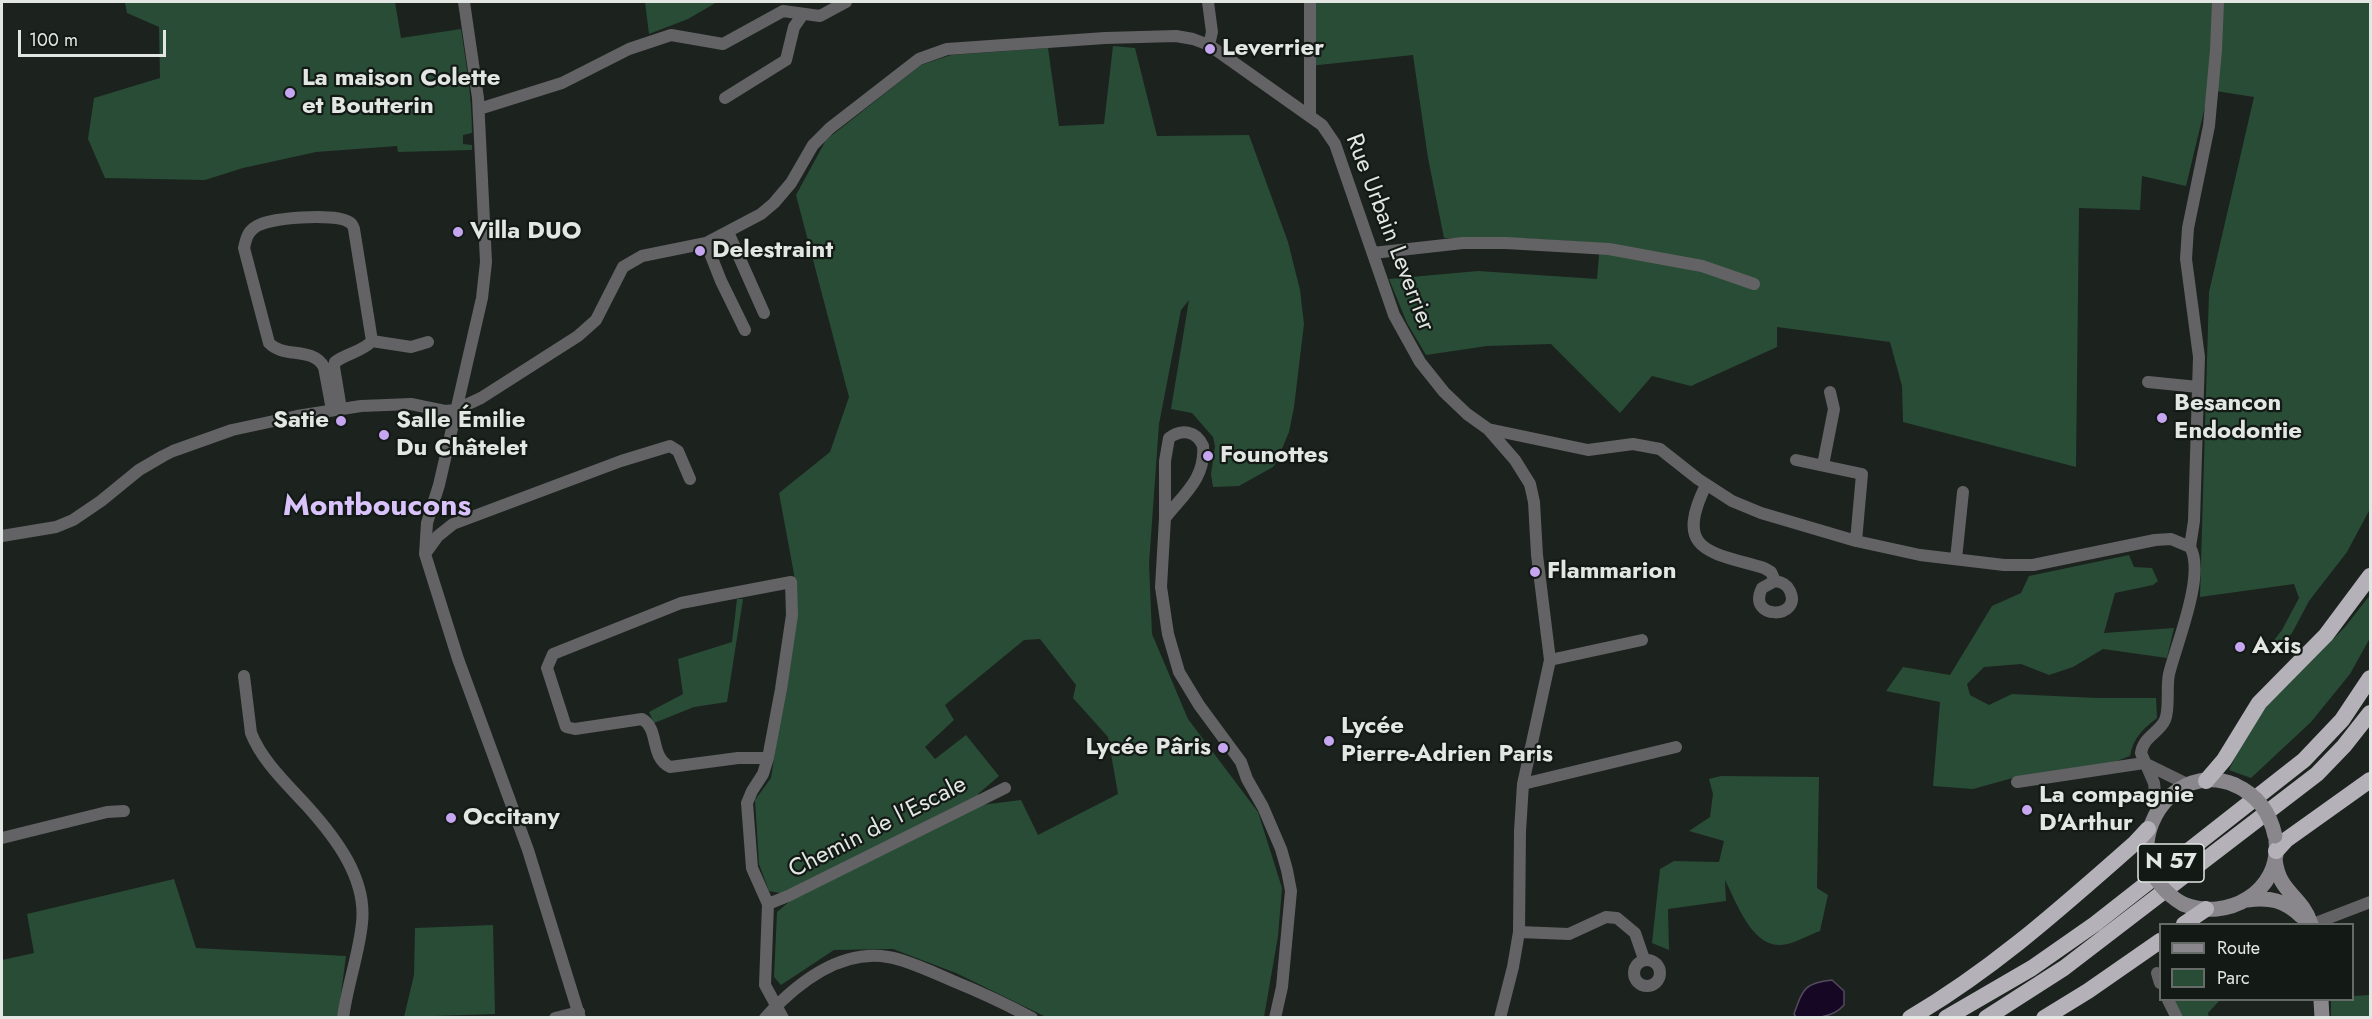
<!DOCTYPE html>
<meta charset="utf-8">
<style>
body{margin:0}
#map{position:relative;width:2372px;height:1019px;overflow:hidden;background:#1c221e;font-family:Jost,sans-serif}
canvas{display:block}
.frame{position:absolute;inset:0;border:3px solid #e3e7e4;pointer-events:none}
.legend{position:absolute;left:2159px;top:923px;width:195px;height:78px;box-sizing:border-box;background:#131915;border:2px solid #666b68;margin:0;padding:8px 10px;list-style:none;font-size:18px;color:#e3e7e4}
.legend li{display:flex;align-items:center;gap:12px;height:30px}
.legend b{width:30px;border:2px solid #666b68}
.scale{position:absolute;left:18px;top:30px;width:148px;height:27px;box-sizing:border-box;border:3px solid #e3e7e4;border-top:0;padding-left:8px;font-size:18px;line-height:21px;white-space:nowrap;color:#e3e7e4;-webkit-text-stroke:4px #131915;paint-order:stroke}
</style>
<div id="map">
<canvas width="2372" height="1019"></canvas>
<div class="frame"></div>
<ul class="legend">
<li><b style="height:8px;background:#89878c"></b>Route</li>
<li><b style="height:16px;background:#294c36"></b>Parc</li>
</ul>
<div class="scale">100 m</div>
</div>
<script>
const ctx = document.querySelector('canvas').getContext('2d');
ctx.lineJoin = 'round';
function fillPath(path, color) {
  ctx.fillStyle = color;
  ctx.fill(path, 'evenodd');
}
function stroke(path, color, width, dash) {
  ctx.strokeStyle = color;
  ctx.lineWidth = width;
  ctx.lineCap = dash ? 'butt' : 'round';
  ctx.setLineDash(dash || []);
  ctx.stroke(path);
}
function write(font, color, halo, rows, align = 'center') {
  ctx.font = font + ' Jost,sans-serif';
  ctx.lineWidth = 4.5;
  ctx.setLineDash([]);
  ctx.textBaseline = 'middle';
  ctx.strokeStyle = halo;
  ctx.fillStyle = color;
  for (const [text, x, y, turn = 0] of rows) {
    ctx.save();
    ctx.translate(x, y);
    ctx.rotate((+turn || 0) * Math.PI / 180);
    ctx.textAlign = isNaN(turn) ? turn : align;
    if (halo) ctx.strokeText(text, 0, 0);
    ctx.fillText(text, 0, 0);
    ctx.restore();
  }
}
const green = new Path2D(`
 M125 2H395L401 38 461 29C466 63 472 97 472 133L463 135V144L472 145V150L398 152 397 146 316 152 243 168 205 180 105 178 88 139 94 98 160 78 159 27 127 13Z
 M645 2H717L688 19 649 34Z
 M1306 2H2370V509L2347 552 2309 601 2292 633 2272 655 2271 644 2282 630 2299 598 2294 584 2200 597 2209 292 2254 97 2209 90 2186 186 2142 176 2140 210 2079 208 2076 467 1903 422 1902 386 1890 342 1777 327V347L1691 386 1652 376 1620 413 1551 344 1487 346 1426 355 1407 323 1389 279 1478 271 1597 279 1600 243 1520 238H1444L1428 158 1413 55 1309 66Z
 M1113 46 1135 48 1157 136 1249 135 1288 242 1300 290 1304 324 1294 407 1289 432 1276 463 1273 467 1239 486 1213 487 1211 474 1215 446 1213 437 1192 413 1171 409 1189 300 1181 310 1159 424 1149 564 1152 634 1188 719 1258 812 1282 888 1278 936 1264 1017H1046L956 973 893 949 834 950 781 985 774 977 777 912 790 901 981 805 1021 800 1038 835 1118 794 1108 737 1073 698 1076 685 1040 639 1024 640 945 705 954 720 925 747 935 759 966 735 999 776 978 794 979 797 785 894 769 891 759 864 755 800 771 778 795 622 794 574 779 493 830 452 849 397 796 195 826 140 921 65 951 55 1048 48 1059 126 1104 124Z
 M2129 555 2134 567 2152 568 2158 581 2153 585 2115 593 2104 633 2174 628 2167 658 2103 649 2073 667 2049 675 2021 664 1984 667 1967 684 1970 695 1989 705 2012 694 2096 698H2156L2157 718C2143 729 2133 738 2130 756L2114 762 2020 776 1973 789 1933 786 1940 702 1886 691 1903 667 1950 675 1992 606 2021 593 2029 576Z
 M2370 595V638L2350 674 2311 722 2251 778 2229 770 2248 730 2259 714 2345 627Z
 M737 599H743L727 702 694 707 654 723 649 712 683 694 678 659 732 642Z
 M1721 776 1819 777 1817 888 1828 895 1820 931C1808 935 1792 945 1780 945 1751 946 1736 901 1725 880L1726 901 1668 909 1669 950 1652 943 1660 869 1674 861 1719 862 1724 841 1689 831 1710 817 1713 794 1709 779Z
 M174 879 196 948 346 956 338 1017 2 1018V960L34 953 27 914Z
 M493 925 495 1014 404 1017 414 975 415 928Z
 M2370 995V1017H2331V1000H2352L2353 996Z
 M2174 1000H2220L2208 1013 2209 1018 2183 1017Z`);
const water = new Path2D(`
 M1832 980 1844 991V1005C1832 1019 1813 1018 1796 1017L1794 1014C1803 989 1804 983 1832 980Z`);
const minor = new Path2D(`
 M464 2 478 98 486 262 482 298 439 485 427 523 425 554 458 659 528 850 580 1018
 M1208 2 1212 32 1209 45
 M1310 2V115
 M725 98 786 60 794 27 803 14
 M479 109 562 83 629 49 671 35 723 44 783 11 820 16 846 2
 M728 232 764 313
 M706 243 721 281 745 330
 M1373 253 1463 243H1506L1609 249 1702 266 1754 284
 M2148 382 2198 387
 M341 409 334 367 335 362C347 353 362 352 372 341
 M332 410 324 367C312 346 284 359 269 343L244 248C246 240 247 233 254 228 266 217 336 213 349 222 352 223 353 226 354 229L372 341 411 347 428 342
 M1488 429 1515 460 1530 484 1534 502 1537 555 1550 660 1523 784 1520 831 1519 932 1513 967 1500 1018
 M1796 460 1862 474 1856 541
 M1823 465 1834 409 1830 392
 M1706 485C1673 552 1710 552 1764 568L1771 572 1775 581C1782 582 1787 584 1790 591 1803 619 1746 621 1762 588L1775 581
 M1165 518C1183 495 1206 478 1203 446 1196 430 1181 429 1169 438L1165 461V518L1161 587 1168 634 1179 672 1199 705 1241 762 1247 779 1263 807 1281 849 1287 870 1291 891 1282 987 1275 1018
 M2 536 56 527 73 520 101 501 139 470 163 456 173 451 232 430 297 416 361 406 411 404 445 411 455 410 481 398 578 336 596 320 623 267 642 256 706 243 761 214 774 203 791 183 813 145 830 128 919 59 947 49 1105 38 1176 36 1193 39 1209 45 1322 125 1335 144 1394 315 1420 362 1444 392 1467 414 1488 429 1588 450 1633 444 1660 449 1698 479 1732 501 1761 513 1856 541 1920 555 2004 565H2033L2155 540 2171 539 2190 547C2206 574 2176 645 2169 674 2166 687 2170 709 2165 720 2159 733 2143 737 2141 753L2154 783 2157 811
 M2190 547 2194 521 2199 357 2186 259 2188 228 2209 126 2216 50 2218 2
 M425 554 438 536 453 524 621 461 670 446 678 451 690 479
 M1956 559 1963 492
 M1550 660 1642 640
 M244 676 251 733C262 761 287 784 307 806 335 837 367 878 362 923 359 954 347 986 343 1018
 M768 758H738L670 767C649 756 660 729 642 719L575 729 566 727 547 668 553 654 681 603 791 582 792 615 781 689 768 758 763 774 752 791 747 803 752 868 768 904 765 985 783 1018
 M2144 763 2189 785
 M2017 782 2144 763
 M1523 784 1676 747
 M2 838 107 812 124 811
 M768 904 788 896 1005 788
 M2313 924 2370 902
 M1519 932 1569 934 1606 917 1617 918 1635 933 1644 959
 M1634 973a13 13 0 1 1 26 0a13 13 0 1 1-26 0Z
 M2157 973 2160 983
 M2168 1000 2177 1018
 M555 1018 579 1012
 M765 1018C796 984 839 949 888 957 908 960 934 973 953 981 980 992 1006 1004 1032 1018`);
const secondary = new Path2D(`
 M2147 858C2142 810 2186 764 2235 785
 M2275 859C2279 894 2301 894 2311 924
 M2247 900C2270 897 2284 900 2301 916
 M2183 904C2227 922 2281 892 2276 841
 M2321 1000 2322 1018`);
const trunk = new Path2D(`
 M2206 781 2224 760 2259 703 2326 635 2370 576
 M2276 851 2286 840 2370 780
 M2184 924 2206 909
 M1910 1018C1995 968 2062 907 2135 843L2148 829
 M1946 1018 2032 968 2095 924 2304 760 2342 720 2370 678
 M1986 1018 2064 968 2317 774 2344 746 2370 713
 M2044 1018 2088 991 2160 941`);
const secondaryBridge = new Path2D(`
 M2235 785C2257 795 2270 812 2275 836
 M2147 858C2153 879 2164 893 2183 904`);
const markers = [
 [1210,49,6,"#c6a6f0"],
 [290,93,6,"#c6a6f0"],
 [458,232,6,"#c6a6f0"],
 [700,251,6,"#c6a6f0"],
 [2162,418,6,"#c6a6f0"],
 [341,421,6,"#c6a6f0"],
 [384,435,6,"#c6a6f0"],
 [1208,456,6,"#c6a6f0"],
 [1535,572,6,"#c6a6f0"],
 [2240,647,6,"#c6a6f0"],
 [1329,741,6,"#c6a6f0"],
 [1223,748,6,"#c6a6f0"],
 [2027,810,6,"#c6a6f0"],
 [451,818,6,"#c6a6f0"]
];
const shields = [
 [2171,863,66]
];
const shieldNames = [
 ["N 57",2171,863]
];
const poiNames = [
 ["Leverrier",1222,49],
 ["La maison Colette",302,79],
 ["et Boutterin",302,107],
 ["Villa DUO",470,232],
 ["Delestraint",712,251],
 ["Besancon",2174,404],
 ["Endodontie",2174,432],
 ["Satie",329,421,"right"],
 ["Salle Émilie",396,421],
 ["Du Châtelet",396,449],
 ["Founottes",1220,456],
 ["Flammarion",1547,572],
 ["Axis",2252,647],
 ["Lycée",1341,727],
 ["Pierre-Adrien Paris",1341,755],
 ["Lycée Pâris",1211,748,"right"],
 ["La compagnie",2039,796],
 ["D'Arthur",2039,824],
 ["Occitany",463,818]
];
const streetNames = [
 ["Rue Urbain Leverrier",1389,233,69],
 ["Chemin de l'Escale",878,828,-27]
];
const districtNames = [
 ["Montboucons",377,508]
];
fillPath(green, '#294c36');
fillPath(water, '#160725');
stroke(water, '#544a5e', 1.5);
stroke(minor, '#636265', 12);
stroke(secondary, '#89878c', 15);
stroke(trunk, '#b4b1b8', 16);
stroke(secondaryBridge, '#89878c', 15);
for (const [x, y, r, color] of markers) {
  const dot = new Path2D();
  dot.arc(x, y, r, 0, 2 * Math.PI);
  ctx.fillStyle = color;
  ctx.fill(dot);
  stroke(dot, '#131915', 2);
}
for (const [x, y, w] of shields) {
  const box = new Path2D();
  box.roundRect(x - w / 2, y - 19, w, 38, 4.5);
  ctx.fillStyle = '#131915';
  ctx.fill(box);
  stroke(box, '#e3e7e4', 1.5);
}
write('bold 22px', '#e3e7e4', null, shieldNames);
write('bold 24px', '#e3e7e4', '#131915', poiNames, 'left');
write('24px', '#e3e7e4', '#131915', streetNames);
write('bold 30px', '#dac3fb', '#131915', districtNames);
</script>
